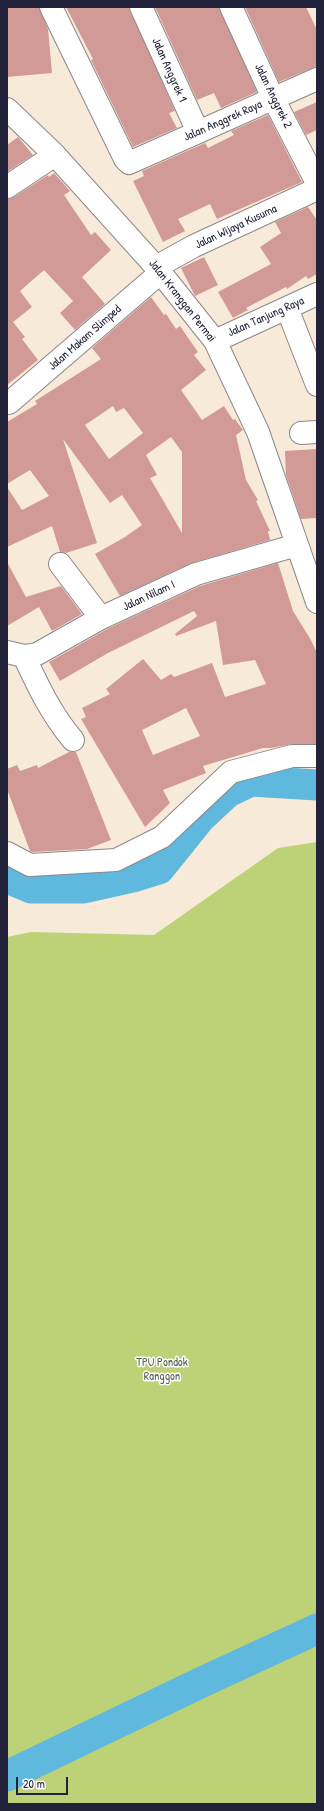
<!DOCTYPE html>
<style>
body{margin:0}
#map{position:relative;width:324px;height:1811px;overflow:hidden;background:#f8ead8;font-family:"Patrick Hand",sans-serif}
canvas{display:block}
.frame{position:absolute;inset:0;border:8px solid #22223b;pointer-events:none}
.scale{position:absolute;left:16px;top:1777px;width:52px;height:18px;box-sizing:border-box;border:2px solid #22223b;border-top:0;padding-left:5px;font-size:12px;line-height:14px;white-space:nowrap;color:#22223b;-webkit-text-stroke:3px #fff;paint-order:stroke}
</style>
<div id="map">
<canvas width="324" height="1811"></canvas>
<div class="frame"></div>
<div class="scale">20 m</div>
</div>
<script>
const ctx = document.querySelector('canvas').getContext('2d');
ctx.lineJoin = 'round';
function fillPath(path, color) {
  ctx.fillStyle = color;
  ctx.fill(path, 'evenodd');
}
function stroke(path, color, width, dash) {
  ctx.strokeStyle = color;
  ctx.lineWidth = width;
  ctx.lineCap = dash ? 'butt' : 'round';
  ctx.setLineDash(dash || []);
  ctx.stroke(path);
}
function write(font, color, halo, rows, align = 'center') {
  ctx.font = font + ' "Patrick Hand",sans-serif';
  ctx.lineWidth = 3;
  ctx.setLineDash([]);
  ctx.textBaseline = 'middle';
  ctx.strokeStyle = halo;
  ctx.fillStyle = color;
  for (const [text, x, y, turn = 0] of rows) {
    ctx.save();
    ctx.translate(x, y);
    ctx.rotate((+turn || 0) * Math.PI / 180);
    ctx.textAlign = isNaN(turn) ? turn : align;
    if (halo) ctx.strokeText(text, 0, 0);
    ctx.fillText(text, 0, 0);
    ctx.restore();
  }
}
const green = new Path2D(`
 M317 842V1804H7V937L31 932 154 935 278 848Z`);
const river = new Path2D(`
 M7 878 31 888H84L133 877 159 869 200 818 228 792 251 781 317 785
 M7 1776 200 1683 317 1629`);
const building = new Path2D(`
 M7 7H39L48 29 52 73 7 77Z
 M66 7H129L175 111 169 113 177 128 133 147 91 60 93 59Z
 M155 7H219L257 92 221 108 214 93 197 100Z
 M245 7H306L317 30V66L279 82Z
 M317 102V130L306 135 294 112Z
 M268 115 302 182 217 219 210 204 178 219 185 231 163 242 133 181 144 176 142 171 205 143 208 148 234 135 231 131Z
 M18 137 33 155 7 172V145Z
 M54 173 70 191 64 195 91 235 95 232 111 250 82 277 105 304 75 330 60 313 73 301 44 270 20 291 32 307 13 322 25 337 22 339 38 360 7 385V199L14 197 48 175 49 177Z
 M308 207 317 220V274L308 279 306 276 287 289 286 287 246 308 248 310 233 318 218 292 271 264 260 247 281 233 275 222Z
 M204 257 218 285 195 296 181 268Z
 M151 297 164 315 166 314 176 329 180 326 198 352 194 355 206 370 181 390 202 420 224 406 233 420 235 419 243 430 236 435 246 480 258 500 256 501 270 531H268L270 540 191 563 120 596 95 554 125 537 142 525 122 495 110 503 63 439 97 543 66 553 60 552 52 526 7 547V487L22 510 49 496 30 470 7 484V422L37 404 35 401 101 359 92 348ZM113 406 116 412 124 408 143 433 109 459 85 425ZM171 437 182 452V533L150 478 157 475 146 455Z
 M317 449V518L301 519 286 475 285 451Z
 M7 562 26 597 61 586 82 614 52 631 39 607 7 626Z
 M278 563 293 611 311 640 317 653V744H292L271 748H263L203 766 206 773 163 790 170 803 145 827 81 719 86 717 82 708 110 694 106 689 143 659 161 680 171 674 174 677 212 663 225 697 266 684 255 660 223 665 216 621 176 636 175 634 197 616 194 611 108 653 60 681 49 662 107 629 200 586ZM186 708 200 736 153 755 142 730Z
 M69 752H76L111 840 87 849 33 852 30 851 7 789V769L17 765 20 771 37 765 38 768Z`);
const minor = new Path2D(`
 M51 7 125 159 129 163 317 79
 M141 7 198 132
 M231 7 273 98 317 183
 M7 109 55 155 156 267 215 341 258 432 317 602
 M7 187 55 155
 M156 267 194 246 317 189
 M287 308 317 385
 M215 341 317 294
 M9 403 160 273
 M301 433 317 432
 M60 564 101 618
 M7 652 24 656 37 654 101 618 196 574 297 545
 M24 656C38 686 51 714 73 740
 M7 853 30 865 116 860 162 837 231 772 292 756H317`);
const streetNames = [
 ["Jalan Anggrek 1",169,70,66],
 ["Jalan Anggrek 2",273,96,64],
 ["Jalan Anggrek Raya",223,121,-24],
 ["Jalan Wijaya Kusuma",236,227,-25],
 ["Jalan Kranggan Permai",182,301,52],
 ["Jalan Tanjung Raya",266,317,-24],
 ["Jalan Makam Slimped",85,338,-41],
 ["Jalan Nilam I",149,596,-25]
];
const parkNames = [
 ["TPU Pondok",162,1363],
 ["Ranggon",162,1377]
];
fillPath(green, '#bdd276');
stroke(river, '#5fb8dd', 31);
fillPath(building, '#d19a97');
stroke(minor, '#8d868a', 24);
stroke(minor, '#fff', 22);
write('12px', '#22223b', '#fff', streetNames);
write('12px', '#586050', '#fff', parkNames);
</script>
